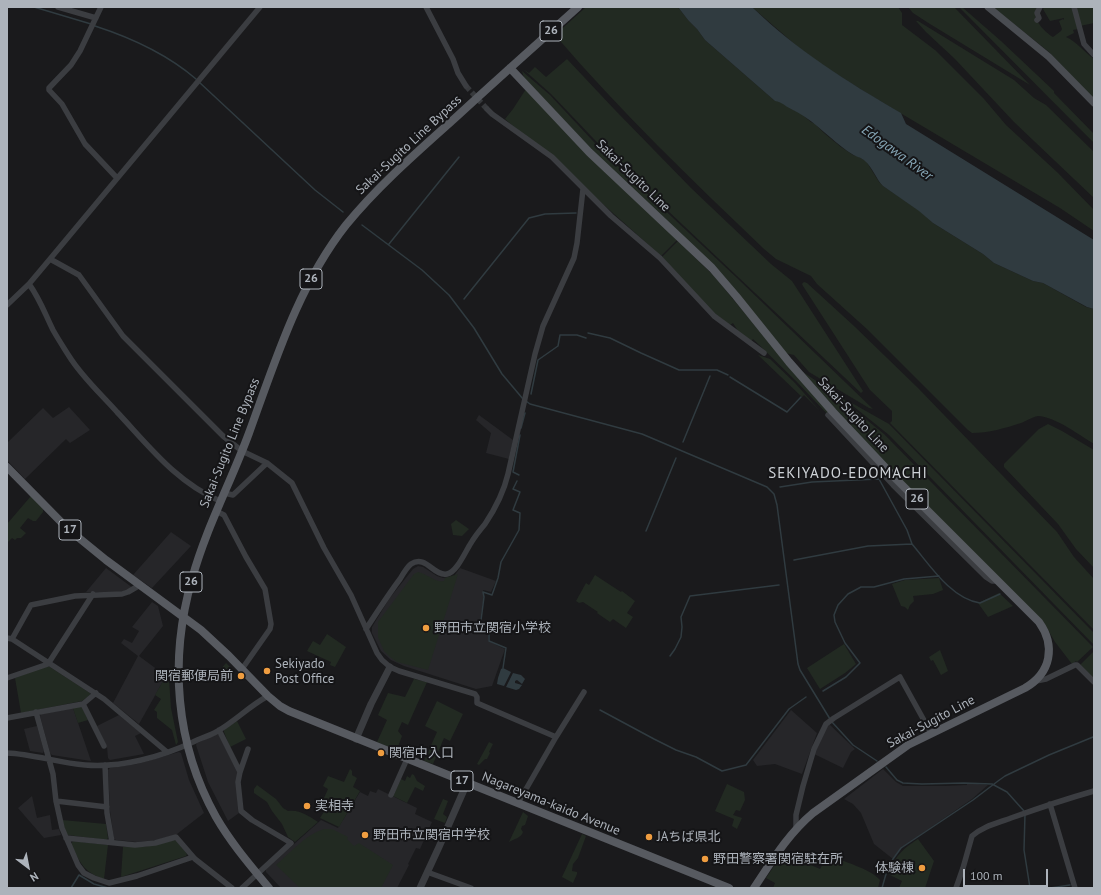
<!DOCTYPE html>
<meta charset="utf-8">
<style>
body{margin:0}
#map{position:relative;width:1101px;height:895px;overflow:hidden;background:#1a1a1c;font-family:"PT Sans",sans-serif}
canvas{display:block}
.frame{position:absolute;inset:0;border:8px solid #adb3bb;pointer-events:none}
.north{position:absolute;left:8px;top:847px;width:40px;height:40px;-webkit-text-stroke:3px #151517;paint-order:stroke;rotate:148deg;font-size:11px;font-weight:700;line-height:16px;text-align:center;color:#adb3bb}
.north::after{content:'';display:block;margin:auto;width:14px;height:18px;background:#adb3bb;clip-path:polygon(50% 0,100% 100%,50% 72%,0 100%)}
.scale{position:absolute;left:963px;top:869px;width:85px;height:18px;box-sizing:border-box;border:2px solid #adb3bb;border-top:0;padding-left:5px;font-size:12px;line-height:14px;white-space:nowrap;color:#adb3bb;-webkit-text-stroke:3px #151517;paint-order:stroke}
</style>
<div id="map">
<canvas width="1101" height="895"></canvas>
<div class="frame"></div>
<div class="north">N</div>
<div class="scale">100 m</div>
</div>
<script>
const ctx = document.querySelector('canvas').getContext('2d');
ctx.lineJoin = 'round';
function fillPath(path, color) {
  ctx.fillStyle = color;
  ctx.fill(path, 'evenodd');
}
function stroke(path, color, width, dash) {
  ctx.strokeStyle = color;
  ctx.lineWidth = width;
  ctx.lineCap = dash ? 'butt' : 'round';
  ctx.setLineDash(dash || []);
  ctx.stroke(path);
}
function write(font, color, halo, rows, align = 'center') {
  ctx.font = font + ' "PT Sans","Noto Sans JP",sans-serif';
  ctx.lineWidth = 4;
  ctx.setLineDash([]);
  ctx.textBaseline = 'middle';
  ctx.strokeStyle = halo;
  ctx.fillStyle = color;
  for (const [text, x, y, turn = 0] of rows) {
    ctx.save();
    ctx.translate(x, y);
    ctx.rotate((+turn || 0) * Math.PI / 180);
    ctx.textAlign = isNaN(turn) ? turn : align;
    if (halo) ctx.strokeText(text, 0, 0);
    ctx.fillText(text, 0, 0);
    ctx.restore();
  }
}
const built = new Path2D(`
 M69 407 90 430 70 443 66 439 25 479 7 460V443L43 408 53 418Z
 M479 415 513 440 509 459 486 453 491 433 476 420Z
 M171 532 191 546 152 588 133 575Z
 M418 566 423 567 437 576 443 578 454 576 460 568 496 581 491 592 483 590 484 597 479 628 488 631V641L505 649 492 686 476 689 404 666 391 660 381 651 372 633V627L389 599 413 569Z
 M106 568 133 588 118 593 86 592Z
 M152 602 158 606 163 626 139 656 166 676 139 724 113 703 138 656 121 643 124 639 132 643 139 631 132 627Z
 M73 708 91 761 52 755 50 753 40 716 41 714Z
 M791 710 817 733 802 774 775 764 757 766 753 760Z
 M119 715 141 733 135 736 144 754 110 760 108 758 107 747 97 726Z
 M829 724 855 749 851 752 843 768 814 754 822 735Z
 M37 726 44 751 43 753 30 751 24 729Z
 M217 734 219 735 237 772 238 810 239 813 228 821 208 782 196 745 197 743Z
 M179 752 181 753 189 780 204 813 177 834 158 840 137 842 116 840 114 839 110 811 108 770 110 768 137 764Z
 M883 769 896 782 903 786H945L967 785V783L988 785 972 799 901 848 893 859 874 844 861 813 853 804 844 799Z
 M378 789 417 808 415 814 432 822 420 849 416 848 408 864 409 865 397 888H281L266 872V869L321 820 338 828 360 792 368 796 370 791 376 793Z
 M32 796 37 818 50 815 52 830 59 829 61 835 44 838 18 808Z`);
const green = new Path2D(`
 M586 7H678L688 20 697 29 705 40 775 101H781L791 109 799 112 811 122 815 124 824 133 841 147 853 155 857 156 866 161 879 182 883 186 920 211 933 223 983 254 994 263 1033 281 1043 283 1086 307 1094 309V444C1081 436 1054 416 1038 416 1032 417 1026 421 1021 423 1006 428 988 433 972 433L968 430 868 330 817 284 811 276 776 259 764 249C692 180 620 111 555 35Z
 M752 7H898L902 13V25L935 50 984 99 1006 125 1058 173 1094 210V231L1060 208 865 92 821 64 798 47Z
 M908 7H954L1030 85 930 24 913 13Z
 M959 7H962L1001 41 1054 91V93L1094 134V143Z
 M993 7H1037C1036 8 1035 12 1035 13 1035 22 1046 33 1053 37L1061 31 1062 29 1059 21 1063 19 1064 20V18L1050 21 1043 9 1044 7H1072L1078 29 1073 30 1074 33 1066 37C1077 42 1084 52 1094 59V99L1049 52Z
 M1076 7H1094V23L1080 26Z
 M916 21H918L1014 80 1034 98 1046 105 1094 152V198L1014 122 955 59 926 32Z
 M567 59 615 110 691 188 771 264 792 281 863 391 861 393 612 158 551 94 523 69 529 73 535 67 546 77Z
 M522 71 550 95 607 156 737 278 873 409 869 408 809 372 794 355 785 353 759 321 598 156 524 78Z
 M526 89 677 240 661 256 585 188 505 119 513 109Z
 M678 241 714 276 799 379 883 473 797 382 753 339 751 341 738 331 733 323 730 325 710 310 662 257Z
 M804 282 807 283 854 326 918 388 1057 532 1074 557 1094 579V630L890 423 892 421V411L870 390 803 286 802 284Z
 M758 355 770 359 795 383 820 411 804 395 802 397Z
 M803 372 846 401 851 407 884 434 1093 647 1077 662 1076 661 1072 664 1055 642 1044 623 892 471 802 373Z
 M850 402 889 424 1094 633V645L889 435 853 406Z
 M1048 424 1062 431 1094 450V568L1076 549 1058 524 1004 467V464L1039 429Z
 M31 496 43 509V512L36 521H33L28 518 20 528 26 533 21 538H17L15 540 12 538 7 543V524Z
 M456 520 469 529 462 536 453 535 451 524Z
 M418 572C428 574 435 583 444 581L445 578 458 574 428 670 397 662 390 657 384 651 378 637V622L414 574Z
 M595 575 621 592 622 591 635 601 627 613 633 617 626 628 613 619 610 622 597 613 598 612 583 602 579 603 576 601 586 583 589 585Z
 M939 578 943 590 933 594 913 596 914 601 910 605 908 610 905 607 901 606 892 584 905 580Z
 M999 593 1013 606 988 617 978 603Z
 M327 634 346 647 335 667 330 665 331 662 307 651 313 641 320 645Z
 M844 644 856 664 845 673 820 689 807 668Z
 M940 650 948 671 941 675 933 660 931 661 929 657Z
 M1094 651V679L1080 665Z
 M226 663 231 668 221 681 215 676Z
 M46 666 50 667 90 693V695L82 701 21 713 15 678Z
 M166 676 169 679 171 708 178 742 176 745 172 730 157 718V712L154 710 161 699 155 695Z
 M414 679 427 682 408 725 402 722 398 731 402 736 397 749 396 750 377 742 387 720 378 715 388 693 405 697Z
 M437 701 463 714 450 741 444 738 433 764 424 761 437 732 425 726Z
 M80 706 82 707 88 720 78 723 73 708Z
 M237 721 246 739 230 747 224 732V730Z
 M489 742 493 744 489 752 490 753 487 759H485L479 765 477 764Z
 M350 769 352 771V775L357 778 353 787 360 791 339 827 320 818 325 810 320 807 328 789 323 786 328 776 344 782Z
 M412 774 414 775 417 781 425 786 423 791 415 787 407 803 393 796 401 779 405 781 407 776 410 778Z
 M727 784 744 792 745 800 740 811 736 810 733 815 742 818 737 829 732 826 734 819 715 811Z
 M257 785 276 799 283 808 288 811C299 809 309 816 318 822L295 842 288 837 282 824 272 811 267 802 254 793V789Z
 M443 799 448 801 443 814 447 817 445 823 434 819Z
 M523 812 528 816 525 825 522 826 521 829 523 832C521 838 514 839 509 842Z
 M62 820 106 824 108 838 106 840 68 835 66 833Z
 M324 829H332L348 837 347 839 354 846 359 843 393 865 381 888H300L276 865C291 852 305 835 324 829Z
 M582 834 586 836 578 858 573 864 572 871 577 872V874L573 883 562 877Z
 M918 839 934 861 925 888H899L902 881 888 874C896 856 901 850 918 839Z
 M174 840 177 841 187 854 186 856 121 877 123 847H145Z
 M73 841 108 845 104 879C83 872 80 862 71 844Z
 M783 853 820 869 828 855C842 861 871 869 880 880L878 888H773L775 883 766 878Z`);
const water = new Path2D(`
 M678 7H752C798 51 846 81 901 113L906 124 1094 240V309L1087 307 1043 283 1033 281 994 263 983 254 933 223 919 211 883 186C876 179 873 168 865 161 861 157 856 157 852 154 848 152 845 149 842 147 825 134 811 118 791 109 785 106 782 102 775 101L705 40 697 29 688 20Z
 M503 668 511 672 504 686 497 684 498 678 501 669Z
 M513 673 521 675 525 679 522 684 517 680 515 681V683L522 685 519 689 516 690 506 687Z`);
const stream = new Path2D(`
 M34 7 91 24
 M95 26C132 38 167 54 196 79
 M199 82 315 190 343 212
 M362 225 422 270 449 295 474 328 502 374 523 399
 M389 244 459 157
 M464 299 529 218 545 214 576 213
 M588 333 610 338 641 353 679 370H717L728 375
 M730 377 787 412 801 397
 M531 394 538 360 558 346 560 335H577L586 338
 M526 401 530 404 642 434 767 487 774 494 777 505 798 664 800 670 830 719
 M521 428 525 413
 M683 442 710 376
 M519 475 513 472 520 435
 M780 487 812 482 879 479 907 530 912 544
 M646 531 676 458
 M794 560 868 546 912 544C929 564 951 599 980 603L1000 594
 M670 656 675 649 681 637 682 627 681 617 690 596 779 585
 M503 668 506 648 489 641V630L480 628 484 597 483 592 492 595 498 578 501 562 519 530 520 513 513 510 520 492 513 489 517 481
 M823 691 846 677 860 663 845 643 835 622 834 615 838 605 848 594 861 587H874L904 579 939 576
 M600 710 654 739 676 750 696 757 722 771 746 765 789 709 806 697
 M832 722 853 745 877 761
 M886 767 897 780 903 783 922 784 964 783 992 784 1007 792 1024 811
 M1025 814 1024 850 1030 888
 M887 870 893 859 901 848 973 800 998 781 1005 776 1049 755 1093 737
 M71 888 79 875 94 884 108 888
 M882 888 886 874
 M1050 888 1070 885`);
const minorTunnel = new Path2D(`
 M466 86 487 109`);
const minor = new Path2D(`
 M58 7 96 18
 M101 7 80 51 71 65 49 88V90L62 104 85 144 117 178
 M426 7 453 59 458 73 466 86
 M1074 7 1084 44 1094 55
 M1037 20 1039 18 1037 13 1040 7
 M487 109 492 114 552 157 611 216 660 258 714 316 764 353
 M50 259 79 275 123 336 223 436 242 451 267 463 292 483 324 548 351 595 377 653 382 660 390 667 399 671 475 694 477 697V703L556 737
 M29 284C40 299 45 314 53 330 58 339 64 348 69 356 82 377 101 394 117 412 149 446 176 482 220 501
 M7 305 29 284 50 259 260 7
 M828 415 893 485 986 577 992 581H998
 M224 493 233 495 267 463
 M216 511 224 515 246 557 265 589 271 624 270 629 242 669
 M366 629C377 612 388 595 400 579 403 574 407 567 411 564 426 554 434 577 447 574 457 572 465 552 471 543 475 536 480 530 485 524 495 509 504 491 508 474L535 354 543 326 574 258 577 243 583 189
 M7 638 12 639 104 699 167 752
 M12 639 31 605 75 596 122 594 128 592 140 585
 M7 678 48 664 93 594
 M1036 681 1046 679 1075 665H1077L1094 682
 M83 704 104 746
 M36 712 53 774 56 801 62 828 78 865 84 873 94 878 109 883 137 876 193 857
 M7 718 83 704 96 693
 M219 730 240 772
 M7 753C33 754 59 763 85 765 121 768 161 757 193 742 203 737 213 735 221 729 237 719 251 705 268 696
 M105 765 107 813 112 842
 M391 795 407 759
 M56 801 107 807
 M518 803 556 737 584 692
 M1050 804 1075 888
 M796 828V815L803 786 814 749 826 724 834 718 900 677 931 733
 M66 838 135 845 155 843 176 837 195 859 232 888
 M427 872 471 888
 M242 888 291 843 252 820 241 811 238 782 240 772 248 749
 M956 888 963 868 972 836C983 826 998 823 1011 818 1039 808 1066 799 1094 791`);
const tertiary = new Path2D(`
 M356 739 371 704 390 667
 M420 888 439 847 467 783`);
const secondary = new Path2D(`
 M988 7 1049 57 1094 103`);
const primary = new Path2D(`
 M510 68 589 152 712 268 736 296 789 362 833 412 897 480 1039 622C1056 646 1051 673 1025 688L908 745 813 813C788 834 772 861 754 888
 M7 467 68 529 106 560 201 630 229 656 268 696 280 706 289 711 729 888
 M269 888C250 865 231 843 216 817 175 744 169 659 192 579 206 528 231 482 249 433 275 362 298 286 346 225 378 186 416 153 454 119 495 81 537 44 578 7`);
const markers = [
 [426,628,4,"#ef9d40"],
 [267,671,4,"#ef9d40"],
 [241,676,4,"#ef9d40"],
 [381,753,4,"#ef9d40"],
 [307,806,4,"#ef9d40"],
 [365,835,4,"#ef9d40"],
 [649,837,4,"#ef9d40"],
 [705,859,4,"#ef9d40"],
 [922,868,4,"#ef9d40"]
];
const shields = [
 [551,31,22],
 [311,279,22],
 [917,499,22],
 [70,530,22],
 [191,582,22],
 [462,781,22]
];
const shieldNames = [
 ["26",551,31],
 ["26",311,279],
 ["26",917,499],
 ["17",70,530],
 ["26",191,582],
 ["17",462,781]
];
const streetNames = [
 ["Sakai-Sugito Line Bypass",409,145,-43],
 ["Sakai-Sugito Line",633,176,44],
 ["Sakai-Sugito Line",853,415,47],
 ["Sakai-Sugito Line Bypass",230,443,-68],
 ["Sakai-Sugito Line",931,722,-28],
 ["Nagareyama-kaido Avenue",551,804,22]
];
const poiNames = [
 ["野田市立関宿小学校",434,628],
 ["Sekiyado",275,664],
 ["Post Office",275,679],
 ["関宿郵便局前",233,676,"right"],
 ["関宿中入口",389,753],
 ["実相寺",315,806],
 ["野田市立関宿中学校",373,835],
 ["JAちば県北",657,837],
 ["野田警察署関宿駐在所",713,859],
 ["体験棟",914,868,"right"]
];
const waterNames = [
 ["Edogawa River",897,153,36]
];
const quarterNames = [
 ["SEKIYADO-EDOMACHI",848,474]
];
fillPath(built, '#262629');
fillPath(green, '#222a22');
fillPath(water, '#303b40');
stroke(stream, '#303b40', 1.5);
stroke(minorTunnel, '#37393c', 5.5, [5.5, 3]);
stroke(minor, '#3b3d41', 5.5);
stroke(tertiary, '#3b3d41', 7);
stroke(secondary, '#494c51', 7);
stroke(primary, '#575a60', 8);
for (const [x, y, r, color] of markers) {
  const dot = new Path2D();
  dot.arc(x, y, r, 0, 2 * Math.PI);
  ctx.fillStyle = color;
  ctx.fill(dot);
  stroke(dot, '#151517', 1.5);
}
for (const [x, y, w] of shields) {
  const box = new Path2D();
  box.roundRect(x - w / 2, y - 10, w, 20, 3);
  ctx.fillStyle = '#151517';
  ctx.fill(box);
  stroke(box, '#adb3bb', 1);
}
write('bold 12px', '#adb3bb', null, shieldNames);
write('13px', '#adb3bb', '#151517', streetNames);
write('13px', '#adb3bb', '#151517', poiNames, 'left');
write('italic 14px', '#85a5b5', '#151517', waterNames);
ctx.letterSpacing = '1px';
write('15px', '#ced2d7', '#151517', quarterNames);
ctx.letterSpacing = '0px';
</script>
